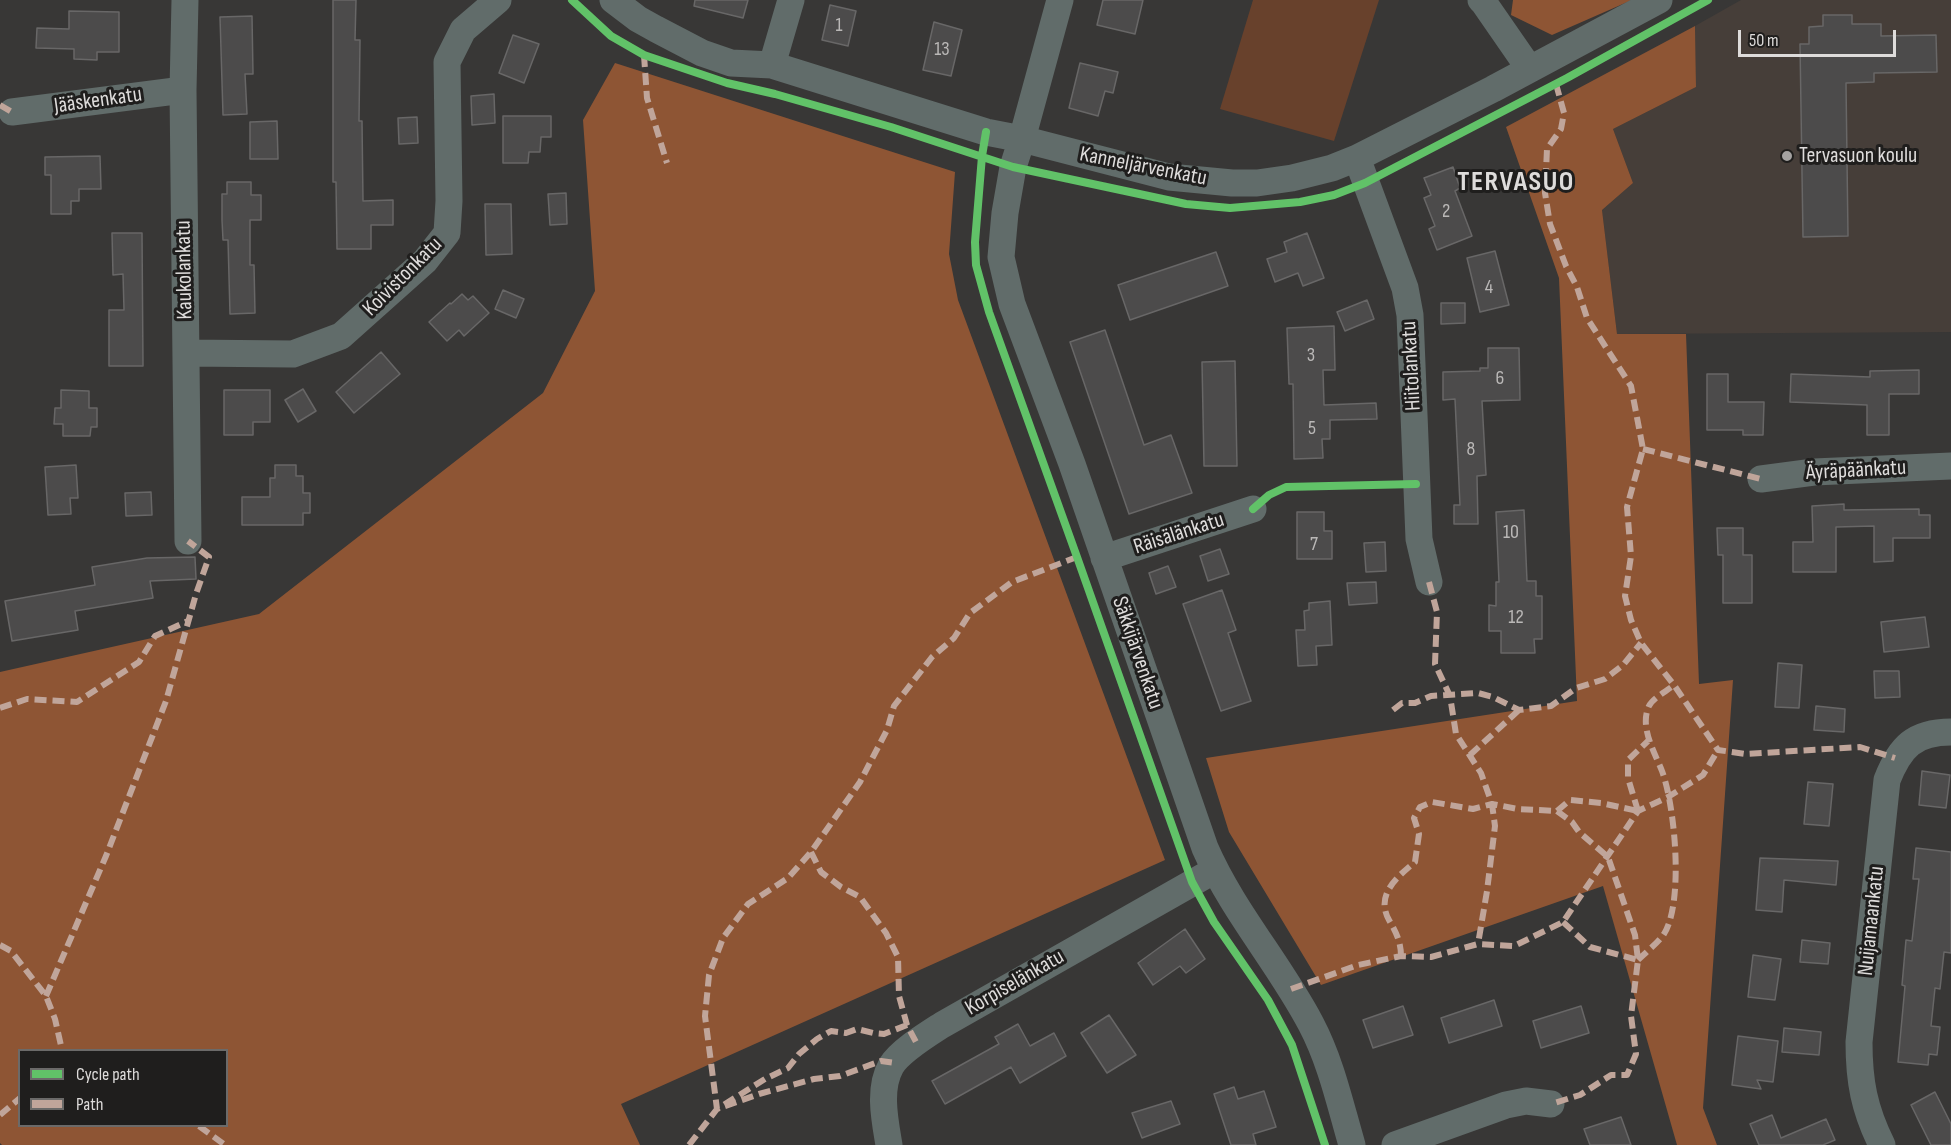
<!DOCTYPE html>
<meta charset="utf-8">
<style>
body{margin:0}
#map{position:relative;width:1951px;height:1145px;overflow:hidden;background:#383736;font-family:"Sofia Sans Condensed",sans-serif}
canvas{display:block}
.legend{position:absolute;left:18px;top:1049px;width:210px;height:78px;box-sizing:border-box;background:#1f1e1d;border:2px solid #6b6a69;margin:0;padding:8px 10px;list-style:none;font-size:18px;color:#dedcdb}
.legend li{display:flex;align-items:center;gap:12px;height:30px}
.legend b{width:30px;border:2px solid #6b6a69}
.scale{position:absolute;left:1738px;top:30px;width:158px;height:27px;box-sizing:border-box;border:3px solid #dedcdb;border-top:0;padding-left:8px;font-size:18px;line-height:21px;white-space:nowrap;color:#dedcdb;-webkit-text-stroke:4px #1f1e1d;paint-order:stroke}
</style>
<div id="map">
<canvas width="1951" height="1145"></canvas>
<ul class="legend">
<li><b style="height:8px;background:#61c268"></b>Cycle path</li>
<li><b style="height:8px;background:#c0a59a"></b>Path</li>
</ul>
<div class="scale">50 m</div>
</div>
<script>
const ctx = document.querySelector('canvas').getContext('2d');
ctx.lineJoin = 'round';
function fillPath(path, color) {
  ctx.fillStyle = color;
  ctx.fill(path, 'evenodd');
}
function stroke(path, color, width, dash) {
  ctx.strokeStyle = color;
  ctx.lineWidth = width;
  ctx.lineCap = dash ? 'butt' : 'round';
  ctx.setLineDash(dash || []);
  ctx.stroke(path);
}
function write(font, color, halo, rows, align = 'center') {
  ctx.font = font + ' "Sofia Sans Condensed",sans-serif';
  ctx.lineWidth = 6;
  ctx.setLineDash([]);
  ctx.textBaseline = 'middle';
  ctx.strokeStyle = halo;
  ctx.fillStyle = color;
  for (const [text, x, y, turn = 0] of rows) {
    ctx.save();
    ctx.translate(x, y);
    ctx.rotate((+turn || 0) * Math.PI / 180);
    ctx.textAlign = isNaN(turn) ? turn : align;
    if (halo) ctx.strokeText(text, 0, 0);
    ctx.fillText(text, 0, 0);
    ctx.restore();
  }
}
const built = new Path2D(`
 M1741 0H1951V332L1617 334 1602 210 1633 183 1613 129 1696 87 1695 26Z`);
const green = new Path2D(`
 M1253 0H1379L1334 141 1220 109Z`);
const forest = new Path2D(`
 M1513 0H1632L1552 35 1511 15Z
 M1695 26 1696 87 1613 129 1633 183 1602 210 1617 334H1686L1699 684 1733 680 1703 1108 1717 1145H1677L1603 886 1321 985 1229 832 1206 758 1577 701 1559 278 1506 127Z
 M615 63 955 172 949 254 958 300 1165 860 621 1104 640 1145H2L0 1143V672L259 614 543 393 595 291 583 120ZM20 1050H226V1126H20Z`);
const building = new Path2D(`
 M333 0H356L355 40H360L359 121H362L363 201 393 200V225H371V249H337L336 182H333Z
 M695 0H748L743 18 694 6Z
 M1103 0H1143L1135 34 1097 25Z
 M830 5 856 11 848 46 822 40Z
 M69 11 119 12V52H97V60L74 59V49L36 48 37 28 69 29Z
 M1823 15H1852V24H1881V36L1936 35 1937 72 1874 73V82L1846 83 1848 236 1803 237 1800 44H1809V27L1823 26Z
 M252 16 253 74H245L247 114 223 115 220 17Z
 M934 22 962 30 951 76 923 70Z
 M513 35 539 44 524 83 499 73Z
 M1080 63 1118 72 1113 93 1105 91 1098 116 1069 108Z
 M494 94 495 123 472 125 471 96Z
 M503 116H551V137H541L540 152H529L528 163H503Z
 M417 117 418 143 399 144 398 118Z
 M277 121 278 159H250V122Z
 M100 156 101 189H79V201H71V214H51V175H45V157Z
 M1453 167 1460 188 1455 191 1472 236 1437 250 1429 229 1435 226 1424 198 1431 195 1424 178Z
 M227 182H251V195H261V220H250V265H254L255 313 230 314 228 240H223L222 220V194H227Z
 M566 193 567 224 550 225 548 194Z
 M485 204H511L512 254 486 255Z
 M112 233H142L143 366H109V310H124L123 274 113 275Z
 M1307 233 1324 278 1303 286 1298 273 1275 282 1267 259 1287 252 1284 242Z
 M1495 251 1509 305 1480 312 1467 258Z
 M1216 252 1228 286 1130 320 1118 285Z
 M503 290 524 299 516 318 495 309Z
 M462 294 468 300 473 296 489 313 464 336 459 330 447 341 429 322 450 303 451 304Z
 M1367 300 1374 319 1345 331 1337 312Z
 M1441 303H1465V323L1441 324Z
 M1334 326 1335 370H1323L1324 405 1376 403 1377 419 1330 420V439H1322L1323 458 1294 459 1293 384H1289L1287 328Z
 M1105 330 1144 445 1171 435 1192 493 1129 514 1070 342Z
 M1488 348H1519L1520 400 1482 401 1486 475 1477 476 1478 524H1454V505H1460L1455 399 1443 400V372L1480 371V368H1488Z
 M381 352 400 374 354 413 336 392Z
 M1235 361 1237 466H1204L1202 362Z
 M1919 370V394H1889V435H1867V405L1790 402 1791 374 1870 377V371Z
 M1707 374H1728V402H1764L1763 435H1743V430H1707Z
 M303 389 316 411 298 422 285 400Z
 M61 390 89 391V408H97V427H91L90 436H63V424H54L55 408H61Z
 M224 390H270V422H253V435H224Z
 M76 465 78 498H70L71 514 48 515 45 467Z
 M275 465H296V476H303V493H310V513H303V525H242V497H270V478H275Z
 M151 492 152 515 126 516 125 493Z
 M1844 504V510L1919 509V515H1930V538H1893V561L1874 562V526L1836 527V572H1793V542H1813L1812 506Z
 M1524 510 1527 581H1536V596H1542V639H1534L1535 653H1501V631H1489V605L1496 606V582H1499L1496 512Z
 M1297 512H1324V531H1332V559H1297Z
 M1717 528H1743V555H1752V603H1723V555H1718Z
 M1385 542 1386 571 1366 572 1364 543Z
 M1220 549 1229 574 1208 581 1200 556Z
 M195 557 196 579 150 581 153 598 75 611 78 630 12 641 5 601 95 585 92 567 147 558Z
 M1168 566 1176 587 1156 594 1149 573Z
 M1376 582 1377 603 1349 605 1347 583Z
 M1222 590 1236 630 1228 633 1251 701 1221 711 1183 604Z
 M1330 601 1332 645 1316 646 1317 665 1298 666 1296 630H1305L1304 611 1309 610V603Z
 M1925 617 1929 647 1884 652 1881 622Z
 M1778 663 1802 665 1799 708 1775 707Z
 M1874 671H1899L1900 697 1875 698Z
 M1816 706 1845 709 1844 732 1814 730Z
 M1922 771 1950 775 1946 808 1919 805Z
 M1808 782 1833 784 1829 826 1804 824Z
 M1916 848 1951 852V953L1944 952 1940 989 1935 988 1931 1026 1940 1027 1937 1055 1929 1054 1928 1065 1898 1062 1905 986 1902 985 1906 940 1912 941 1919 879H1913Z
 M1760 858 1838 861 1836 885 1784 880 1782 912 1756 910Z
 M1185 929 1205 959 1186 973 1180 966 1153 985 1138 963Z
 M1802 940 1830 943 1828 964 1800 962Z
 M1753 955 1781 959 1775 1000 1748 997Z
 M1494 1000 1502 1026 1449 1043 1441 1018Z
 M1403 1006 1413 1035 1373 1048 1363 1020Z
 M1581 1006 1589 1033 1541 1048 1533 1021Z
 M1109 1015 1136 1055 1107 1073 1081 1033Z
 M1018 1024 1030 1046 1054 1033 1066 1056 1020 1083 1011 1067 945 1104 932 1081 999 1044 995 1037Z
 M1784 1028 1821 1032 1819 1055 1782 1052Z
 M1738 1036 1778 1041 1773 1082 1757 1080 1761 1089 1732 1085Z
 M1234 1087 1238 1099 1264 1091 1276 1127 1253 1134 1256 1145H1231L1214 1094Z
 M1935 1092 1951 1124V1145H1931L1911 1105Z
 M1171 1101 1180 1124 1142 1138 1132 1113Z
 M1772 1115 1781 1138 1826 1119 1835 1140 1823 1145H1759L1750 1124Z
 M1621 1117 1631 1145H1590L1584 1129Z`);
const minor = new Path2D(`
 M185 0 183 90 188 541
 M613 0 638 19 656 29 702 53 731 63 772 65 986 132 1022 139 1169 177 1232 183H1257L1292 178 1332 168 1357 158 1493 89 1659 0
 M1060 0 1022 139 1013 167 1005 213 1001 257 1012 304 1072 464 1205 848C1233 912 1279 963 1311 1024 1331 1062 1340 1104 1352 1145
 M1481 0 1484 3 1529 68
 M772 65 791 0
 M12 112 183 90
 M1357 158 1405 288 1410 315 1419 539 1429 582
 M186 353 293 354 341 336 425 261 447 233 449 201 447 62 463 30 498 0
 M1761 479 1814 472 1951 466
 M1104 558 1253 509
 M889 1145C885 1121 878 1089 891 1066 900 1051 928 1034 942 1025L1215 870
 M1395 1145 1506 1105 1526 1101 1551 1104
 M1882 1145C1864 1109 1859 1081 1859 1042L1887 780C1900 747 1914 732 1951 732`);
const quiet = new Path2D(`
 M644 55 647 98 667 163
 M1556 84 1564 113 1561 129 1547 149 1545 193 1550 224 1566 266 1577 287 1587 318 1631 386 1643 449 1627 507 1631 556 1625 596 1631 620 1641 643 1674 685 1718 750 1746 754 1860 747 1895 758
 M0 105 12 112
 M1643 449 1761 479
 M1429 582 1437 612 1435 664 1450 696 1456 734 1481 773 1492 804 1495 826 1487 891 1478 944
 M0 708 27 699 77 702 139 662 155 636 188 621
 M1393 710 1402 703H1415L1431 696 1478 693 1493 697 1519 710 1551 706 1576 688 1605 679 1623 665 1641 643
 M1470 755 1519 710
 M1557 811 1570 800 1601 803 1638 811
 M1638 811 1628 778V760L1648 741
 M811 852 821 872 841 887 860 897 886 933 898 957 899 996 907 1025 916 1042
 M1563 922 1590 947 1638 960
 M0 945 11 951 46 996 55 1019 62 1050
 M1401 956C1401 942 1396 932 1389 920 1375 895 1397 877 1415 862L1419 834 1414 818 1420 807 1432 802 1473 809 1492 804 1518 809 1557 811 1572 822 1579 832 1608 857 1635 935 1638 960 1631 1016 1636 1054 1627 1075H1611L1580 1095 1551 1104
 M1638 960C1646 952 1658 943 1664 934 1684 902 1675 806 1662 771 1655 753 1639 727 1649 706 1653 698 1667 691 1674 685
 M1291 989 1358 965 1401 956 1431 957 1478 944 1514 946 1563 922 1638 811 1668 797 1703 775 1718 750
 M46 996 106 856 166 701 196 594 209 557 188 541
 M907 1025 884 1034 873 1033 857 1029 846 1033 831 1031 817 1039 799 1054 788 1068 765 1079 717 1109 705 1016 709 975 723 938 748 904 788 878 811 852 860 782 887 730 894 706 932 657 954 638 970 613 1012 582 1077 557
 M0 1115 20 1098
 M199 1126 225 1145
 M689 1145 717 1109 759 1094 814 1079 840 1076 881 1061 895 1063`);
const cycleway = new Path2D(`
 M572 0 611 36 644 55 727 83 775 94 891 127 1013 167 1186 204 1230 208 1300 202 1334 195 1365 183 1567 78 1708 0
 M986 132 982 156 975 242 976 265 989 312 1077 557 1192 882 1214 922 1268 1000 1292 1045 1325 1145
 M1253 509 1269 495 1286 487 1416 484`);
const markers = [
 [1787,156,6,"#a4a2a1"]
];
const numberNames = [
 ["1",839,26],
 ["13",942,50],
 ["2",1446,212],
 ["4",1489,288],
 ["3",1311,356],
 ["6",1500,379],
 ["5",1312,429],
 ["8",1471,450],
 ["10",1511,533],
 ["7",1314,545],
 ["12",1516,618]
];
const streetNames = [
 ["Jääskenkatu",98,101,-8],
 ["Kanneljärvenkatu",1143,167,11],
 ["Kaukolankatu",185,270,-91],
 ["Koivistonkatu",403,277,-45],
 ["Hiitolankatu",1412,366,-93],
 ["Äyräpäänkatu",1856,471,-3],
 ["Räisälänkatu",1179,534,-18],
 ["Säkkijärvenkatu",1137,653,71],
 ["Nuijamaankatu",1872,921,-84],
 ["Korpiselänkatu",1015,983,-30]
];
const poiNames = [
 ["Tervasuon koulu",1799,156]
];
const districtNames = [
 ["TERVASUO",1516,183]
];
fillPath(built, '#463e39');
fillPath(green, '#68412c');
fillPath(forest, '#8e5534');
fillPath(building, '#4c4b4b');
stroke(building, '#686767', 1.5);
stroke(minor, '#616c6a', 27);
stroke(quiet, '#c0a59a', 6, [12, 6]);
stroke(cycleway, '#61c268', 8);
for (const [x, y, r, color] of markers) {
  const dot = new Path2D();
  dot.arc(x, y, r, 0, 2 * Math.PI);
  ctx.fillStyle = color;
  ctx.fill(dot);
  stroke(dot, '#1f1e1d', 2);
}
write('20px', '#bab8b7', null, numberNames);
write('22px', '#dedcdb', '#1f1e1d', streetNames);
write('22px', '#dedcdb', '#1f1e1d', poiNames, 'left');
ctx.letterSpacing = '1.5px';
write('bold 28px', '#dedcdb', '#1f1e1d', districtNames);
ctx.letterSpacing = '0px';
</script>
